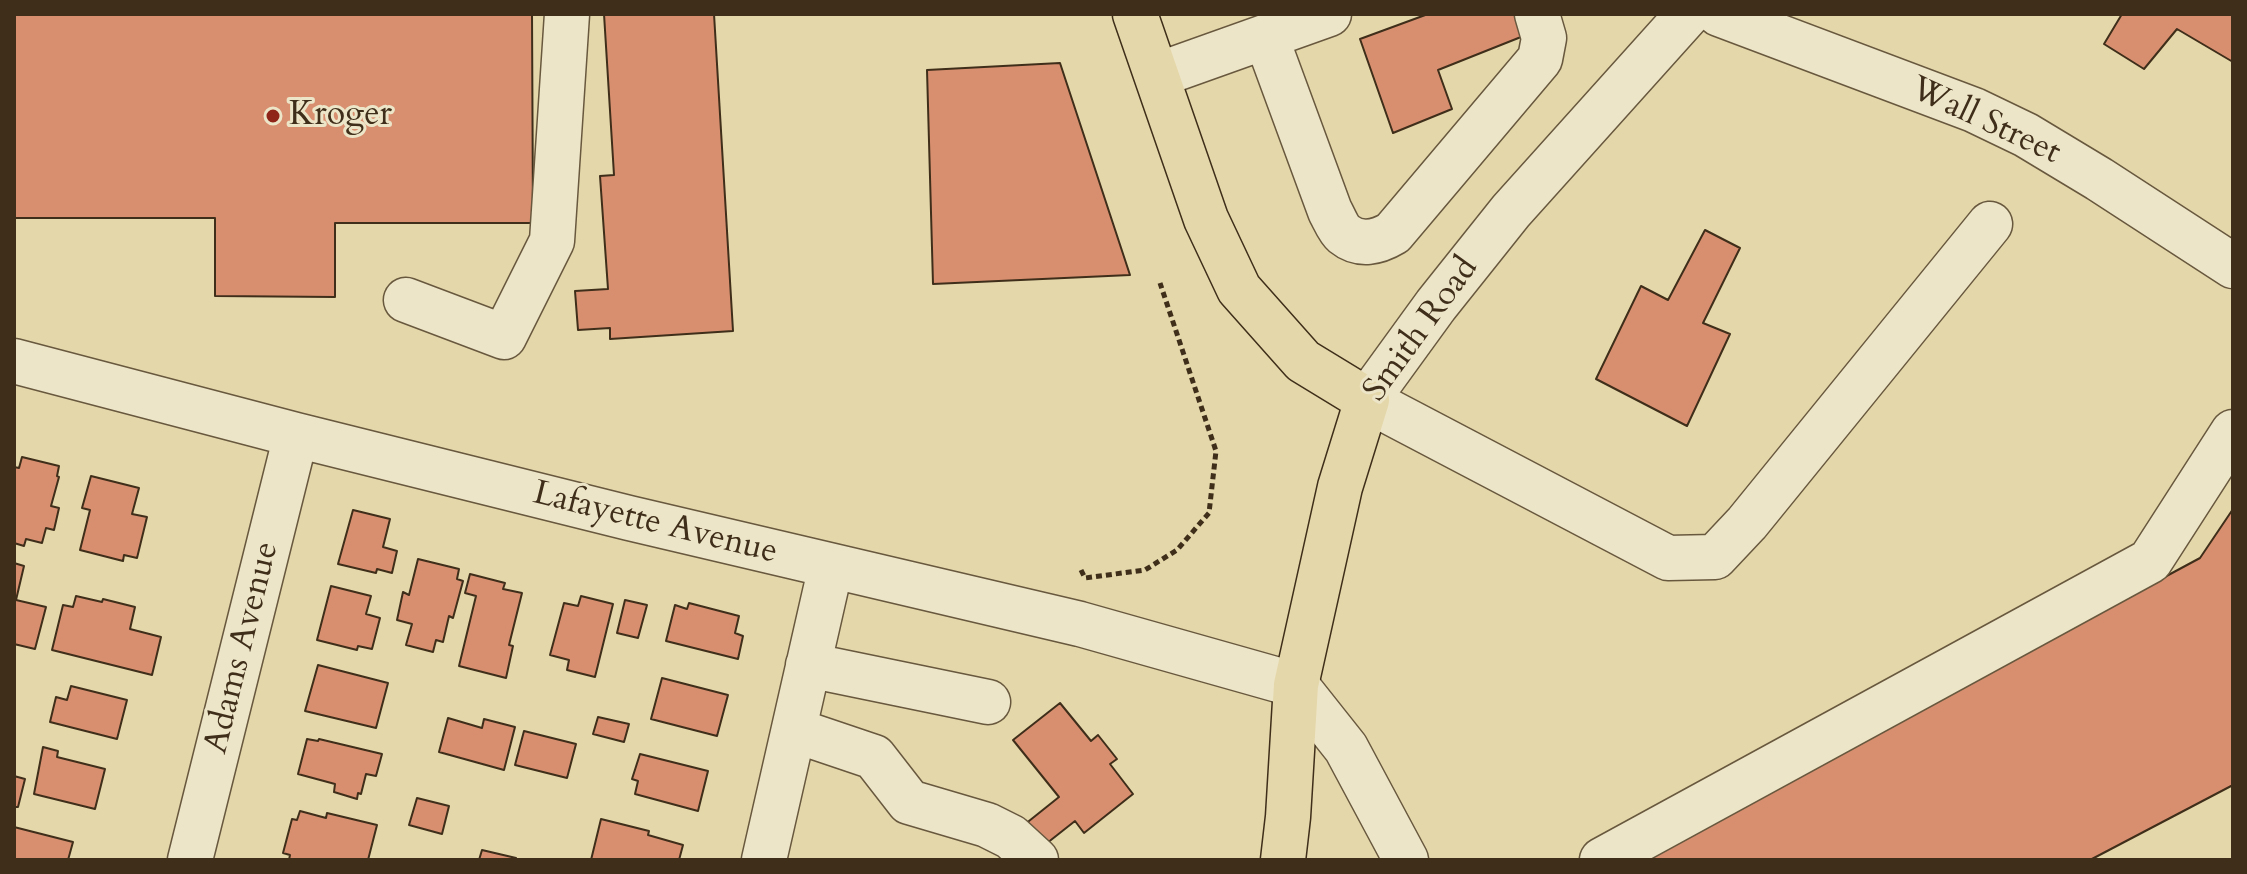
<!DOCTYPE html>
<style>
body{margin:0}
#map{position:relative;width:2247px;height:874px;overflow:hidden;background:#e4d7aa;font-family:Cardo,serif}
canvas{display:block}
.frame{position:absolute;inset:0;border:16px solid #3f2e1a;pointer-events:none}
</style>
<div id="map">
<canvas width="2247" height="874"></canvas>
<div class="frame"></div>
</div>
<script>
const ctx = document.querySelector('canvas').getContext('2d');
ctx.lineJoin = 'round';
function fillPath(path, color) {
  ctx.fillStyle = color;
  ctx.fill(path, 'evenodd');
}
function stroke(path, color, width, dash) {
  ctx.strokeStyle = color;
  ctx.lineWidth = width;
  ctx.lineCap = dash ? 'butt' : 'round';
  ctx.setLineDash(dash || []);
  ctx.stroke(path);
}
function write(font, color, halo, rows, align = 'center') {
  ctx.font = font + ' Cardo,serif';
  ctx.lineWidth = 6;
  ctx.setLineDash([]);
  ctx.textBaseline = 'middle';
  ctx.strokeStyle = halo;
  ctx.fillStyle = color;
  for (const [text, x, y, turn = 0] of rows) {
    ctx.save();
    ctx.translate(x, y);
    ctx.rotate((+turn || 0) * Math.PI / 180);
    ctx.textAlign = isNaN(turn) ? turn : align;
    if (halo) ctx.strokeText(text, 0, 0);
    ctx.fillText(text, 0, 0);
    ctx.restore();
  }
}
const building = new Path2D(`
 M14 14H532L533 223H335V297L215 296V218H14Z
 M604 14H714L733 331 610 339V328L578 330 575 291 608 289 600 176 614 175Z
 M1428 14H1531L1536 31 1438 70 1452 109 1393 133 1360 39Z
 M2122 14H2233V62L2177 29 2144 69 2104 44Z
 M1060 63 1130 275 933 284 927 70Z
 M1705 230 1740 248 1703 323 1730 334 1687 426 1596 379 1641 286 1668 300Z
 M22 457 59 466 57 476 59 477 51 506 59 508 54 530 46 528 42 543 26 539 24 546 14 543V467L19 468Z
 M91 476 139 488 132 514 147 517 137 558 124 555 123 561 80 550 90 510 82 508Z
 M2233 509V785L2090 860H1639L2200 558Z
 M353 510 390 519 383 547 397 551 392 573 377 569 376 573 338 564Z
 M418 559 459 569 457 579 463 581 453 618 449 616 443 642 436 640 433 652 406 645 412 624 397 620 403 592 409 595Z
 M14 563 24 566 16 600 46 607 35 649 14 644Z
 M470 574 505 583 503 589 522 593 509 645 513 646 506 678 459 666 476 596 465 593Z
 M331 586 371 596 366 614 380 618 372 649 358 646 357 650 317 640Z
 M76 596 102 602 103 599 135 607 130 629 161 637 152 675 52 650 63 605 73 607Z
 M581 596 613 604 595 677 567 670 569 660 550 655 564 603 578 606Z
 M625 600 647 605 638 638 617 633Z
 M689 603 739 616 735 633 743 636 738 659 666 641 675 605 687 609Z
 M318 665 388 683 376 728 305 711Z
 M662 678 728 695 717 736 651 719Z
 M71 686 127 700 117 739 50 722 56 697 67 700Z
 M1060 703 1091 741 1098 735 1117 759 1110 764 1133 794 1084 833 1075 821 1037 851 1019 829 1059 797 1013 740Z
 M598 717 629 724 624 742 593 734Z
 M448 718 482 728 484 719 515 727 504 770 439 752Z
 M524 731 576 744 567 778 515 765Z
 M307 739 318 741 319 739 382 754 376 776 366 774 361 794 358 793 357 799 334 792 335 784 298 774Z
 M43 747 58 751 57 757 105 769 95 809 34 794Z
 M640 754 708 771 698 811 635 794 638 781 632 779Z
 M14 776 25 779 18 807H14Z
 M417 798 449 806 442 834 409 825Z
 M300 811 326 818 327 813 377 825 368 860H289L290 855 283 853 292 819 297 820Z
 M601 819 649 831 648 835 683 845 679 860H591Z
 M14 827 73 842 68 860H14Z
 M482 850 516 858V860H479Z`);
const path = new Path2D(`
 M1081 570 1085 578 1145 570 1177 550 1209 513 1216 451 1160 283`);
const minor = new Path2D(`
 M1688 14 1511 211 1436 305 1367 400 1668 558 1715 557 1747 523 1990 224
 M1719 14 1974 110 2026 135 2099 179 2233 266
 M1266 37 1330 211C1334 218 1338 229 1344 234 1360 247 1378 242 1393 233L1540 59 1544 38 1537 14
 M1158 75 1329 14
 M406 300 504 337 552 241 567 14
 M14 361 296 435 629 518 1080 624 1296 685 1346 748 1406 860
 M808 665 988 702
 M794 730 874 757 909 802 987 825 1011 837 1036 860
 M190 860 296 435
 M764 860 831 566
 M1602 860 2150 561 2233 432`);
const major = new Path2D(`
 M1135 14 1206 219 1239 289 1303 361 1367 400 1340 487 1296 685 1288 817 1283 860`);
const markers = [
 [273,116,8,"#8f2418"]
];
const poiNames = [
 ["Kroger",289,116]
];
const streetNames = [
 ["Wall Street",1985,122,25],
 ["Smith Road",1422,330,-54],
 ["Lafayette Avenue",655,524,14],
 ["Adams Avenue",243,648,-76]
];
fillPath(building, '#d88f70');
stroke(building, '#3f2e1a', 2);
stroke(minor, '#68583e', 47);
stroke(major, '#3f2e1a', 47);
stroke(path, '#3f2e1a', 5, [6, 4]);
stroke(minor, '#ede5c8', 44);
stroke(major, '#e4d7aa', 44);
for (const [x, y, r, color] of markers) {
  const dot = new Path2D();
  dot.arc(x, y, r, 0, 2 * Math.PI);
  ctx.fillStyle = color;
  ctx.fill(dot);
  stroke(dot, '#ede5c8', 3);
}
write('34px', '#3f2e1a', '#ede5c8', poiNames, 'left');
write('34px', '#3f2e1a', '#ede5c8', streetNames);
</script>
